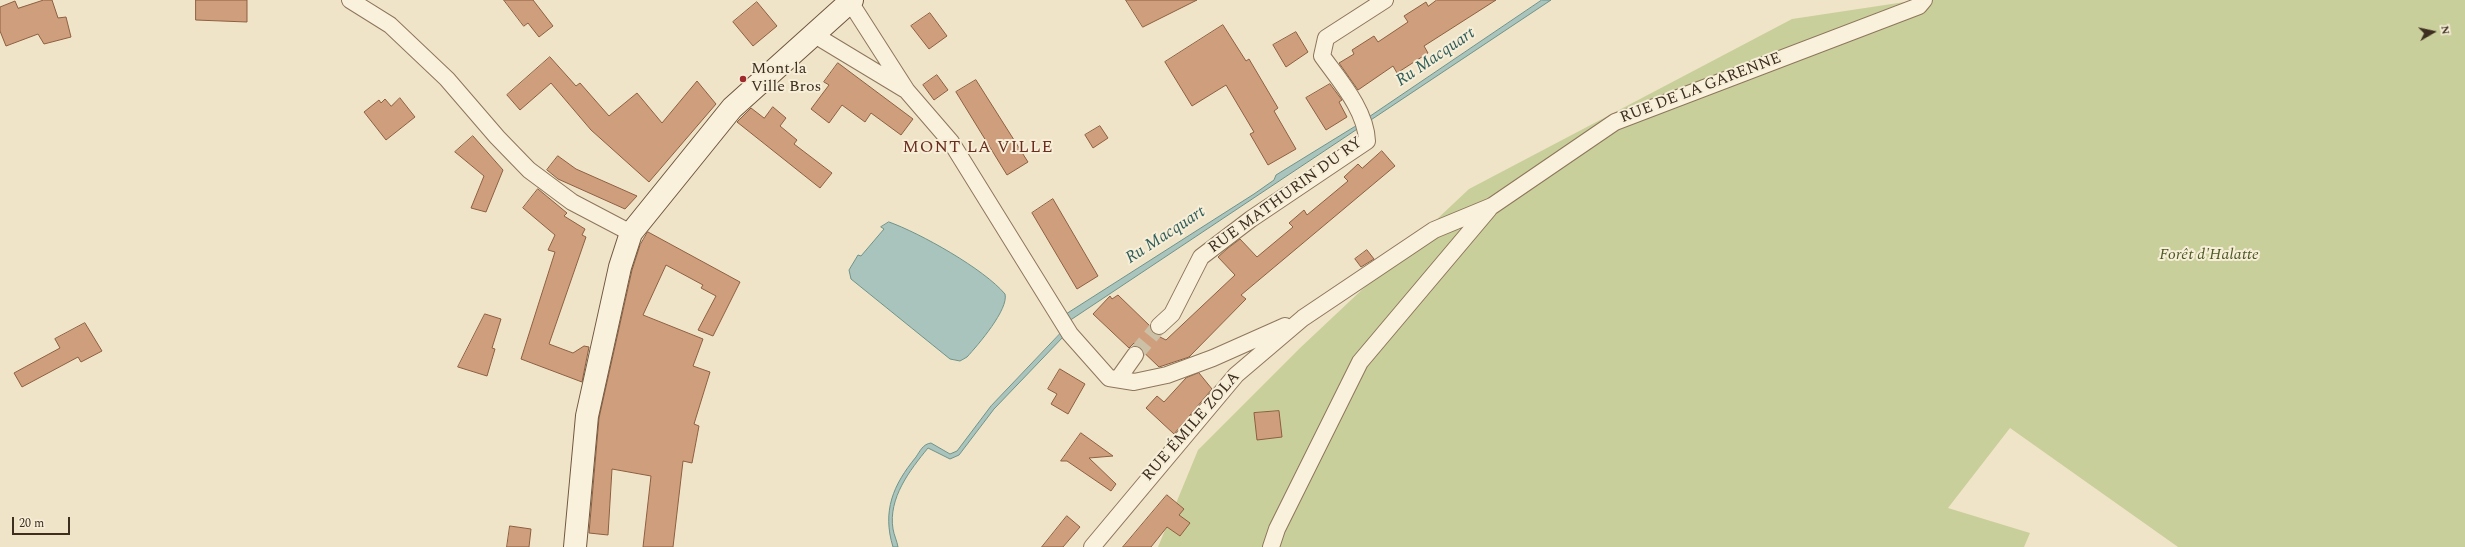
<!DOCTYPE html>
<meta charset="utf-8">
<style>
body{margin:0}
#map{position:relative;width:2465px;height:547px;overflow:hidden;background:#f0e4c8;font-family:Spectral,serif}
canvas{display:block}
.north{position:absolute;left:2413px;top:12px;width:40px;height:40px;-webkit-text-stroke:3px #f7eed8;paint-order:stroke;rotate:81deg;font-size:11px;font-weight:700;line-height:16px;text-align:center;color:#3d2e20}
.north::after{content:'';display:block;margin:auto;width:14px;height:18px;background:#3d2e20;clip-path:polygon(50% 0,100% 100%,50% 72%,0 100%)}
.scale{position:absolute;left:12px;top:517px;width:58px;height:18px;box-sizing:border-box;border:2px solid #3d2e20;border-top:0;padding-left:5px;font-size:12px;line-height:14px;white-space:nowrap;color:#3d2e20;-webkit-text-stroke:3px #f7eed8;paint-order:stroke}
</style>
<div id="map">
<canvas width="2465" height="547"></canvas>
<div class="north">N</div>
<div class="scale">20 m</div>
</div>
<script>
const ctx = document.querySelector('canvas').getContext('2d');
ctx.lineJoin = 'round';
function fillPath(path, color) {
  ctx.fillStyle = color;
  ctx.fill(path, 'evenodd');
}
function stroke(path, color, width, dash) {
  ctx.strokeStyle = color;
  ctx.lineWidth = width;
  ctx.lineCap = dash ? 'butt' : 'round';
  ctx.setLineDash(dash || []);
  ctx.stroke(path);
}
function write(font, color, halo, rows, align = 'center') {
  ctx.font = font + ' Spectral,serif';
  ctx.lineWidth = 4;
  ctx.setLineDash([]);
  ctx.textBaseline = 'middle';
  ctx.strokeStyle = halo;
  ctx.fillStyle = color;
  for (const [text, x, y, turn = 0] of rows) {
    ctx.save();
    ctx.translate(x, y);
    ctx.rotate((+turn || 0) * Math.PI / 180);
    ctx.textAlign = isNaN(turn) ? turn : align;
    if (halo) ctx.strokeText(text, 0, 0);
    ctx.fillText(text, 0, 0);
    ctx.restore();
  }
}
const green = new Path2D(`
 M1918 0H2465V547H2178L2010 428 1948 508 2030 533 2024 547H1158L1198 450 1300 348 1469 189 1792 19Z`);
const water = new Path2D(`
 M1542 0H1551L1069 321 1066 314 1254 194 1274 180 1276 175 1354 127Z
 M889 222C920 233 984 269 1005 294 1009 309 978 345 967 357L960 361 950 359 851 279 849 270 858 255 861 256 884 229 881 227Z
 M1061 333 1064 336 994 409 959 455 950 459 928 448C910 470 888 498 893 529 894 535 897 541 898 547H893C882 511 893 485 916 457 920 451 923 444 931 443L950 454 957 451 991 406Z`);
const building = new Path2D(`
 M44 0H52L58 18 66 17 71 37 44 44 38 34 6 46 0 31V7L15 1 18 8Z
 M196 0H247V22L196 20Z
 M504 0H533L553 26 539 37 528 23 524 26Z
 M1126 0H1197L1143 27Z
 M1437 0H1496L1424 46 1428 53 1397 73 1393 66 1358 90 1339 63 1354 54 1352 50 1374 36 1378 42 1408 22 1404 16 1426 2 1428 6Z
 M757 2 777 26 753 46 733 22Z
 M930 13 947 36 929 49 911 26Z
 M1223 25 1246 61 1249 59 1278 108 1274 111 1296 149 1268 165 1250 134 1254 132 1226 85 1192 106 1165 62Z
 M1296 32 1308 52 1286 67 1273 45Z
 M550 57 576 86 580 83 609 116 637 93 662 123 697 81 716 104 649 182 591 130 551 83 520 110 507 95Z
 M838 63 913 119 901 135 871 113 865 122 842 105 829 123 811 109 829 85 824 82Z
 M937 75 948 90 934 100 923 85Z
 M976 80 1028 162 1007 175 956 92Z
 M1330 84 1342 100 1339 102 1347 117 1326 130 1306 98Z
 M400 98 415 117 386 140 364 112 379 100 381 103 385 99 391 106Z
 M773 107 786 118 780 126 797 140 794 144 832 173 820 188 737 122 751 108 764 118Z
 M1100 126 1108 138 1093 148 1085 135Z
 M473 136 503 170 486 212 471 208 484 176 455 152Z
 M1382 151 1395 166 1241 295 1246 299 1189 357 1159 367 1134 343 1129 348 1093 314 1110 296 1112 299 1118 295 1150 326 1152 333 1166 340 1235 275 1218 257 1228 248 1240 239 1257 257 1293 227 1289 223 1304 210 1307 215 1348 181 1344 177 1358 164 1362 168Z
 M558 156 576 169 637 196 625 209 558 179 547 170Z
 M538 189 567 213 564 216 585 229 582 235 586 237 549 344 573 353 584 346 589 347 582 382 521 359 555 252 548 250 555 235 523 208Z
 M1053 199 1098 276 1077 289 1032 213Z
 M648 232 740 282 713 336 698 330 716 296 701 288 703 285 666 265 643 315 703 339 693 366 710 372 694 424 699 426 692 463 683 461 673 547H643L651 476 612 469 608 535 589 533 599 418 632 270 640 245Z
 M1367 250 1374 259 1361 267 1355 259Z
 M485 314 501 319 492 348 495 349 487 376 458 367Z
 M85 323 102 351 81 362 78 357 22 387 14 373 60 348 55 339Z
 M1060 369 1085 384 1068 414 1051 404 1057 394 1048 389Z
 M1199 373 1212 389 1174 434 1146 408 1157 396 1164 402 1186 378Z
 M1279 411 1282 437 1257 440 1254 413Z
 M1081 433 1113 456 1089 458 1116 484 1111 491 1067 461H1061Z
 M1167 495 1184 509 1179 515 1190 523 1180 536 1167 527 1151 547H1123Z
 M1067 516 1080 527 1063 547H1042Z
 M510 526 531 529 529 547H507Z`);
const streetTunnel = new Path2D(`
 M1135 355 1159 326`);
const street = new Path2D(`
 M350 0 390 25 447 79 497 137 529 170 572 202 631 233
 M850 2 907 91 951 142 1070 334 1109 378 1134 382 1167 375 1213 358 1285 326
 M813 34 904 89
 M1159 326 1172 314 1201 257 1251 219 1367 141C1366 110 1339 80 1322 56L1326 38 1385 0
 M1118 379 1135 355
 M1092 547 1236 375 1303 318 1434 230 1492 206 1615 122 1919 6 1924 0
 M1271 547 1277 529 1360 362 1489 209`);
const secondary = new Path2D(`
 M575 547 587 416 620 267 631 233 732 108 852 0`);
const markers = [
 [743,79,4,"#9e2a2b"]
];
const poiNames = [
 ["Mont la",751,70],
 ["Ville Bros",751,88]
];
const streetNames = [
 ["RUE DE LA GARENNE",1701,89,-21],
 ["RUE MATHURIN DU RY",1286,196,-36],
 ["RUE ÉMILE ZOLA",1192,427,-49]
];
const parkNames = [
 ["Forêt d'Halatte",2209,256]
];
const waterNames = [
 ["Ru Macquart",1436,58,-34],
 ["Ru Macquart",1166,236,-33]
];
const neighbourhoodNames = [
 ["MONT LA VILLE",978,149]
];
fillPath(green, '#c9cf9b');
fillPath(water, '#a9c4bc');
stroke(water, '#6f938a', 1);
fillPath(building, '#cf9f7d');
stroke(building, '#8d5f41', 1);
stroke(streetTunnel, '#ccc0a6', 16, [16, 8]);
stroke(street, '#8d765c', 18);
stroke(secondary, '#6f573f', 24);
stroke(street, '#faf1dc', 16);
stroke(secondary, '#faf1dc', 22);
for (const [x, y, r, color] of markers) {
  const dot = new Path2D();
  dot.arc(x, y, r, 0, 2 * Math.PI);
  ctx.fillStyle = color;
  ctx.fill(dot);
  stroke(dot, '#f7eed8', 1.5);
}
write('16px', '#3d2e20', '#f7eed8', poiNames, 'left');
write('16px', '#3d2e20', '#f7eed8', streetNames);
write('italic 16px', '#4d5a26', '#f7eed8', parkNames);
write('italic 17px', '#2f5d5a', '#f7eed8', waterNames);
ctx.letterSpacing = '1px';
write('17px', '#6b2e1e', '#f7eed8', neighbourhoodNames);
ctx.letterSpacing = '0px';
</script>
